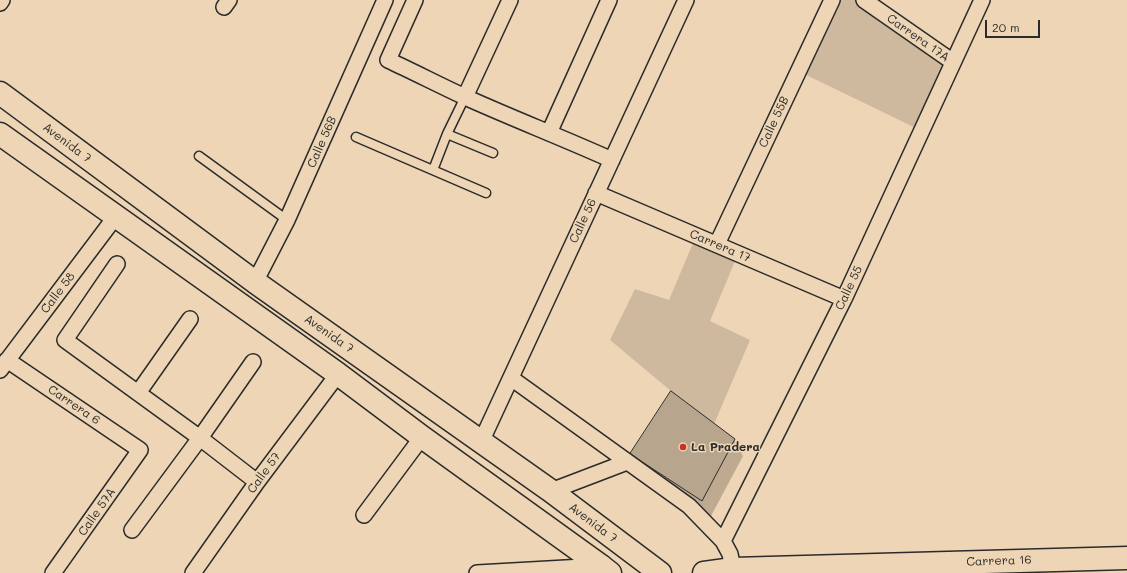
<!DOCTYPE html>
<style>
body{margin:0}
#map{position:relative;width:1127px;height:573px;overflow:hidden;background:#edd5b5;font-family:Mali,sans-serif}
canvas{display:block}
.scale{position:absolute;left:985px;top:20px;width:55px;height:18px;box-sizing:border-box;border:2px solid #2b2b2b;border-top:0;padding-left:5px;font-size:12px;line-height:14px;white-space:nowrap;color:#2b2b2b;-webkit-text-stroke:3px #edd5b5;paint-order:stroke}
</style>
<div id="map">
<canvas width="1127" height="573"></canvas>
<div class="scale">20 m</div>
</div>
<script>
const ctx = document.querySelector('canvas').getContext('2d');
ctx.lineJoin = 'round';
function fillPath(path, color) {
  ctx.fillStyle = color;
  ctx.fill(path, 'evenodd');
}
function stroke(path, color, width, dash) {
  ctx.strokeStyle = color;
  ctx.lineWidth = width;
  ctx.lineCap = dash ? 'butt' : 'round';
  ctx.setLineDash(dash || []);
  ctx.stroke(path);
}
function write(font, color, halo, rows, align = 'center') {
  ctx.font = font + ' Mali,sans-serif';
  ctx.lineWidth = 3;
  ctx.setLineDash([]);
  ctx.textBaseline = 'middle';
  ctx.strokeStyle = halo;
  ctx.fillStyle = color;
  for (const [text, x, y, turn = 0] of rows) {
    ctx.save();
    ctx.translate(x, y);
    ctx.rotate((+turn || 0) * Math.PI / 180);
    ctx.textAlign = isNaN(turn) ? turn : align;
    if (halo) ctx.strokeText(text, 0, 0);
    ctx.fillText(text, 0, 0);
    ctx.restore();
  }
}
const green = new Path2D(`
 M832 0H864L953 62 922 131 798 71Z
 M696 236 738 254 710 321 750 340 714 424 671 391 610 340 635 289 669 300Z`);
const shadow = new Path2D(`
 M734 440 743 456 711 516 640 470 631 454Z`);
const building = new Path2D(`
 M671 391 735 439 702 501 630 454Z`);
const service = new Path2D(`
 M447 134 493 153
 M356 137 486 193
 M199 156 287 220
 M433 170 447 134 465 97`);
const minor = new Path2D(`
 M415 0 388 60C414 72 439 85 465 97 514 119 563 138 612 160
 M864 0 953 62
 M0 3 2 0
 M224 7 229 0
 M465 97 510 0
 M549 133 609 0
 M596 193 844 299
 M717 244 832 0
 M117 264 65 340 200 438 257 482
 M255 282 287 220 385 0
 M7 360 140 450 53 573
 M0 370 116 216
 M511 378 689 506 723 541
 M138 393 190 319
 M481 442 686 0
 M551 491 627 462
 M364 515 422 437
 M132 530 200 438 253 362
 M193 573 257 482 338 374
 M477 573 601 566
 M734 573 730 554 723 541 844 299 982 0`);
const secondary = new Path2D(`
 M0 93 255 282 551 491 660 573
 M0 134 338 374 422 437 601 566`);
const primary = new Path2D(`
 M601 566 610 573
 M704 573 733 569 1127 558`);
const markers = [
 [683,447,4,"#c8321e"]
];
const streetNames = [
 ["Carrera 17A",918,38,35],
 ["Calle 55B",774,122,-65],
 ["Calle 56B",322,142,-66],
 ["Avenida 7",67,143,37],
 ["Calle 56",583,221,-65],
 ["Carrera 17",720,246,23],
 ["Calle 55",849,288,-65],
 ["Calle 58",58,293,-53],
 ["Avenida 7",329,334,35],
 ["Carrera 6",74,405,34],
 ["Calle 57",264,473,-54],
 ["Calle 57A",97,512,-55],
 ["Avenida 7",593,523,37],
 ["Carrera 16",999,561,-2]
];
const poiNames = [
 ["La Pradera",691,447]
];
fillPath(green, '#ceb99f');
fillPath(shadow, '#0003');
fillPath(building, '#b7a58e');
stroke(building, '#2b2b2b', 1);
stroke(service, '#2b2b2b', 11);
stroke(minor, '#2b2b2b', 18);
stroke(secondary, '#2b2b2b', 25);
stroke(primary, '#2b2b2b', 25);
stroke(service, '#edd5b5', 8);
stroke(minor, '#edd5b5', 15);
stroke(secondary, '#edd5b5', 22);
stroke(primary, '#edd5b5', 22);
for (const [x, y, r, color] of markers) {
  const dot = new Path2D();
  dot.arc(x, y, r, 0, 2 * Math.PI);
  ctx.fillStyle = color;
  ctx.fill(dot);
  stroke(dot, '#edd5b5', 1.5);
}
write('12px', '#2b2b2b', '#edd5b5', streetNames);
write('bold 12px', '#2b2b2b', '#edd5b5', poiNames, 'left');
</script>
